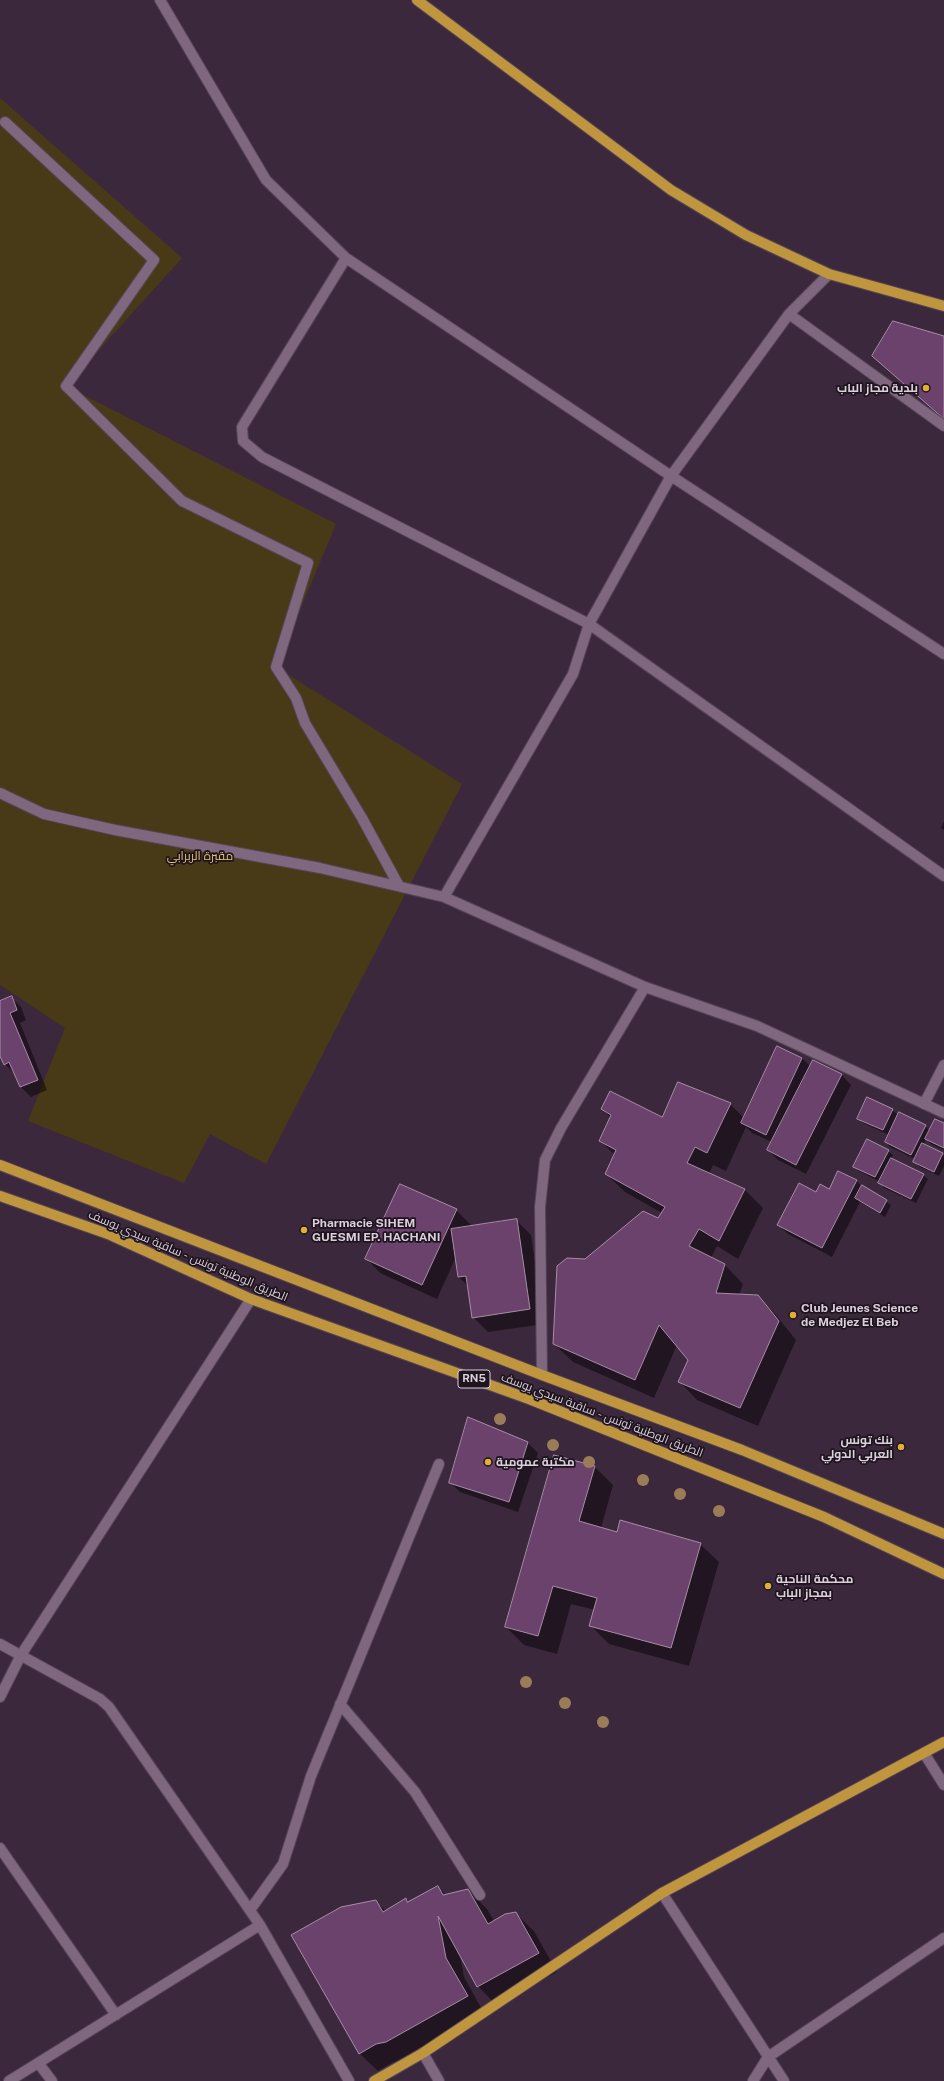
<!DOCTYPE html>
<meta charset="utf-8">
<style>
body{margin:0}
canvas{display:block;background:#3c283c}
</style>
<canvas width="944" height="2081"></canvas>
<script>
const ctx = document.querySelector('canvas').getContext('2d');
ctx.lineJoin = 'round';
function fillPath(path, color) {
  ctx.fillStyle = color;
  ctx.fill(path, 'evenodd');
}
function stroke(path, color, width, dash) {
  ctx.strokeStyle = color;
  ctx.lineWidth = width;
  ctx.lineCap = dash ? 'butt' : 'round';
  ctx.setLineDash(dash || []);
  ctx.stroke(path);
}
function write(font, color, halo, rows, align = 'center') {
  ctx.font = font + ' "Public Sans",Cairo,sans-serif';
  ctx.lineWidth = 3.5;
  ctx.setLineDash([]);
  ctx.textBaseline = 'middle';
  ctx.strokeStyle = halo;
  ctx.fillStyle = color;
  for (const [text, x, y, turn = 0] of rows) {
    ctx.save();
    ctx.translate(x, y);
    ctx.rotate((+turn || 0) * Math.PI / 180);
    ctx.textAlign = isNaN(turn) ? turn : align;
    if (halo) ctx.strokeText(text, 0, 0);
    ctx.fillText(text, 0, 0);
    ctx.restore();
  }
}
const green = new Path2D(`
 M0 98 182 258 66 386 336 524 276 667 462 784 266 1164 210 1134 184 1183 28 1121 65 1028 0 985Z`);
const shadow = new Path2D(`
 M944 337V419L873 356Z
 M944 821V830L941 828Z
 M11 997 21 1007 26 1020 20 1023 47 1090 31 1097 21 1087 15 1074 5 1064 0 1053V1002Z
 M802 1058 811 1067 814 1061 842 1075 851 1085 806 1174 778 1160 768 1150 772 1142 752 1133 746 1127 726 1171 713 1165 709 1174 745 1190 763 1208 738 1259 717 1246 711 1258 725 1265 743 1284 739 1295 757 1296 776 1315 796 1340 758 1426 697 1400 679 1381 689 1360 677 1345 654 1398 573 1362 554 1344 585 1260 658 1219 662 1213 625 1192 606 1174 615 1155 600 1141 611 1118 602 1109 663 1118 730 1104 745 1119Z
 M892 1110 897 1114 892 1124 894 1125 925 1126 930 1131 944 1124V1150L931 1144 926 1139 923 1145 944 1156V1166L939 1176 918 1166 914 1161 915 1159 890 1147 886 1142 889 1135 863 1123 858 1119Z
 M888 1151 893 1155 891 1159 923 1175 928 1179 916 1203 884 1188 880 1183V1182L859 1171 854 1167Z
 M856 1181 863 1187 891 1205 885 1217 860 1202 832 1257 788 1234 778 1225 816 1193Z
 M400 1185 456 1210 471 1225 470 1227 516 1220 531 1235 544 1324 488 1332 473 1317 469 1287 459 1277 456 1257 437 1299 380 1273 366 1258Z
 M528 1443 538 1453 518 1512 460 1492 450 1482Z
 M595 1467 613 1485 601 1528 617 1533 700 1544 719 1562 689 1666 609 1644 590 1625 595 1610 571 1604 557 1654 524 1645 506 1627Z
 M438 1887 446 1895 468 1890 487 1909 494 1921 515 1913 534 1931 557 1972 496 2005 478 1986 460 1955 464 1977 485 2015 405 2060 394 2062 378 2071 359 2053 375 1901 386 1911 406 1900 409 1903Z`);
const building = new Path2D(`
 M893 321 944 336V419L872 356Z
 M12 996 17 1010 10 1013 38 1080 20 1087 9 1062 4 1065 0 1056V1001Z
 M777 1046 802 1058 766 1135 741 1123Z
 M813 1060 842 1074 796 1165 767 1150Z
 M678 1082 731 1103 707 1153 695 1147 687 1163 745 1189 719 1241 699 1229 689 1246 725 1264 716 1293 758 1295 779 1321 740 1408 678 1382 688 1360 659 1325 635 1380 553 1344 557 1266 567 1258 585 1259 643 1211 658 1218 665 1207 605 1174 616 1150 599 1141 611 1115 601 1109 610 1091 662 1117Z
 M867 1097 893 1109 883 1130 857 1119Z
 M899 1112 926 1125 911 1155 885 1142Z
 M935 1119 944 1123V1148L925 1139Z
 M867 1139 889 1150 875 1177 853 1167Z
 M922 1143 943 1153 934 1172 913 1162Z
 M891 1158 924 1174 911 1199 878 1183Z
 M838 1171 857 1180 822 1248 777 1225 799 1183 816 1192 820 1184 829 1189Z
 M400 1184 457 1209 422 1285 365 1259Z
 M862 1185 887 1200 880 1213 855 1198Z
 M517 1219 530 1309 472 1318 466 1276 458 1277 451 1229Z
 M468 1417 528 1442 509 1502 449 1483Z
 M554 1455 595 1466 579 1521 617 1532 620 1520 701 1543 671 1648 589 1626 597 1598 553 1586 538 1636 505 1627Z
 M438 1886 443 1895 468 1889 488 1924 505 1914 516 1912 539 1953 477 1987 438 1916 446 1958 468 1996 386 2042 376 2044 359 2054 291 1935 341 1907 376 1900 383 1912 406 1898 407 1902Z`);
const minor = new Path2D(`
 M160 0 266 180 346 258 671 476 944 654
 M5 122 154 260 66 386 182 501 308 563 276 667 296 698 305 723 362 818 399 886
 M346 258 242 427 243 441 262 457 589 624 944 876
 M789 314 944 426
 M0 793 44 814 115 830 320 868 444 897 645 987 757 1026 944 1113
 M444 897 573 674 589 624 671 476 789 314 829 274
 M924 1104 944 1065
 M542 1375 540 1207 545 1160 561 1128 645 987
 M0 1644 100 1699 109 1707 260 1925 349 2081
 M0 1697 21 1655 251 1299
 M340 1704 415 1792 480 1895
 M924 1753 944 1785
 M0 1848 116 2015
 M662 1893 784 2081
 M250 1910 283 1864 311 1776 439 1464
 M423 2053 439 2081
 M39 2064 52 2081
 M9 2081 260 1925
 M753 2081 768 2057 944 1938`);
const major = new Path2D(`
 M417 0 671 190 746 235 829 274 944 306
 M0 1165 542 1375 742 1450 944 1534
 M0 1196 108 1234 251 1299 529 1399 824 1517 944 1574
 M374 2081 423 2053 662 1893 944 1742`);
const trees = [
 [500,1419],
 [553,1445],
 [589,1462],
 [643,1480],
 [680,1494],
 [719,1511],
 [526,1682],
 [565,1703],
 [603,1722]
];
const markers = [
 [926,388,4,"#dfb034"],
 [304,1230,4,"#dfb034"],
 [793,1315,4,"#dfb034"],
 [901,1447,4,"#dfb034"],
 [488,1462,4,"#dfb034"],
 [768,1586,4,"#dfb034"]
];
const shields = [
 [474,1379,32]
];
const shieldNames = [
 ["RN5",474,1379]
];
const poiNames = [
 ["بلدية مجاز الباب",918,388,"right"],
 ["Pharmacie SIHEM",312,1223],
 ["GUESMI EP. HACHANI",312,1237],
 ["Club Jeunes Science",801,1308],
 ["de Medjez El Beb",801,1322],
 ["بنك تونس",893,1440,"right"],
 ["العربي الدولي",893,1454,"right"],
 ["مكتبة عمومية",496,1462],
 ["محكمة الناحية",776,1579],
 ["بمجاز الباب",776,1593]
];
const parkNames = [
 ["مقبرة الربرابي",200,856]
];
const streetNames = [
 ["الطريق الوطنية تونس - ساقية سيدي يوسف",188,1256,23],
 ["الطريق الوطنية تونس - ساقية سيدي يوسف",602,1415,21]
];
fillPath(green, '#483a16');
fillPath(shadow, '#0007');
fillPath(building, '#6a426b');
stroke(building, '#a68da6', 1);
stroke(minor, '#564557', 12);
stroke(major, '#564557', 12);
stroke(minor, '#7f687f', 10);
stroke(major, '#bf963e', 10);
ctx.fillStyle = '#9a7d57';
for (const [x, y] of trees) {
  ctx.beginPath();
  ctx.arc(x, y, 6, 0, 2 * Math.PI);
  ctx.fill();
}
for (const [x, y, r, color] of markers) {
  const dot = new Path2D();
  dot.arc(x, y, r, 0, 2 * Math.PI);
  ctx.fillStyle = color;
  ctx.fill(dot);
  stroke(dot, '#1d141d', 1.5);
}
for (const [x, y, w] of shields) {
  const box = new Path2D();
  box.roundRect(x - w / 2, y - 9, w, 18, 3);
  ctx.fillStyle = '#1d141d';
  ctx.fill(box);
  stroke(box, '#dccfdc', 1);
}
write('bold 11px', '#dccfdc', null, shieldNames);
write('bold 12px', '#dccfdc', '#1d141d', poiNames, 'left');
write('12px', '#e7c36d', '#1d141d', parkNames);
write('12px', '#dccfdc', '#1d141d', streetNames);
</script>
